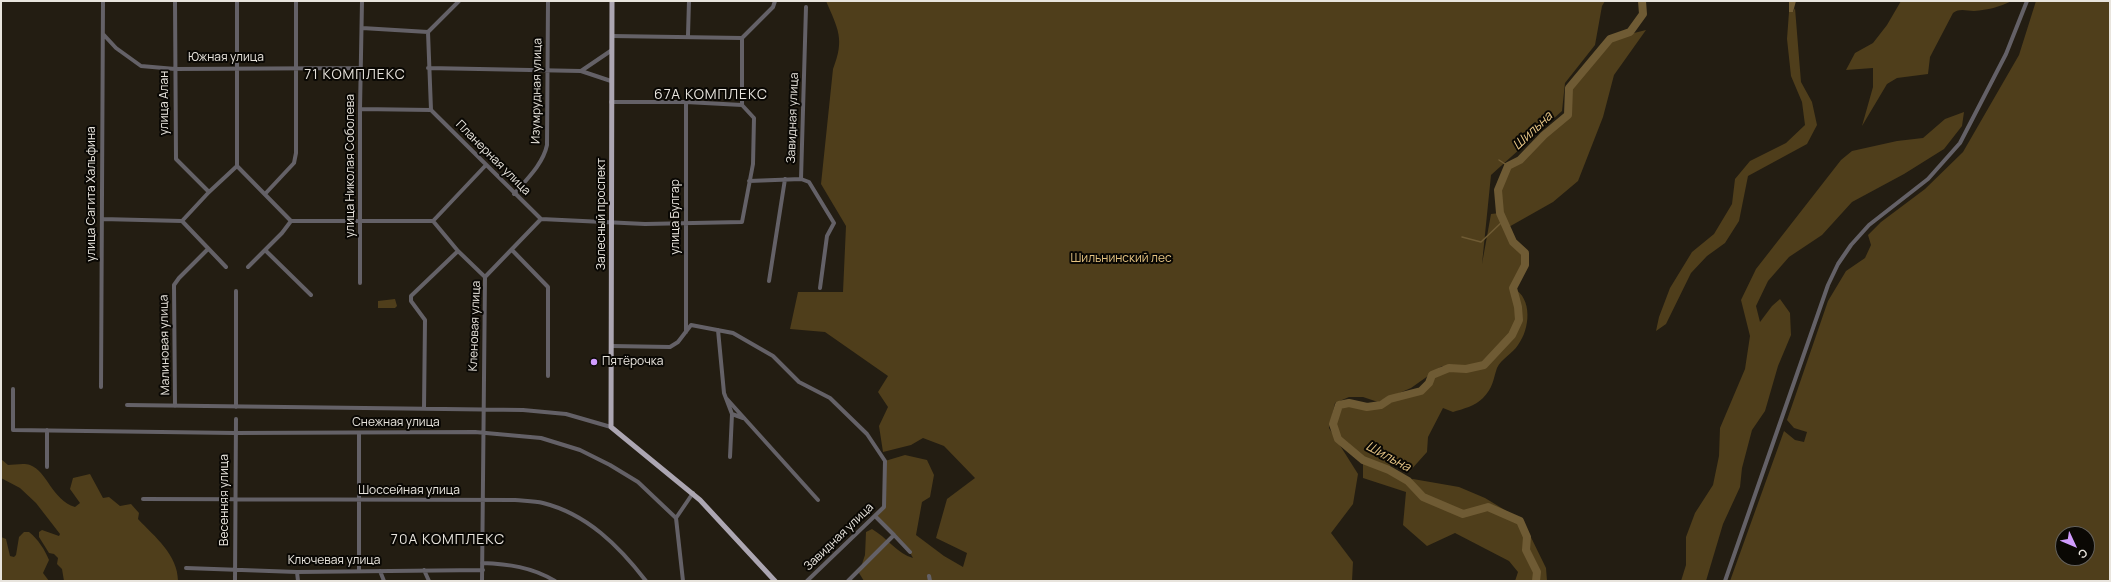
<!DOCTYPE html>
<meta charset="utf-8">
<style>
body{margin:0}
#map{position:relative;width:2111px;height:582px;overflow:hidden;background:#231d12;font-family:Manrope,sans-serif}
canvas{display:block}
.frame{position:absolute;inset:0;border:2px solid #e8e4dd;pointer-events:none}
.north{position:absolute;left:2055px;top:526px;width:40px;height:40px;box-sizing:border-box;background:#0a0804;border:1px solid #63605b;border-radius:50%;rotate:134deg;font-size:11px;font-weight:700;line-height:16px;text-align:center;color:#e8e4dd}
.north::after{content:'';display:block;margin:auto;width:14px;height:18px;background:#d19dfe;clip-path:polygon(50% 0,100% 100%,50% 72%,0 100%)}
</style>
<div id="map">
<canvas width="2111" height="582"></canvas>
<div class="frame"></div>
<div class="north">С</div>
</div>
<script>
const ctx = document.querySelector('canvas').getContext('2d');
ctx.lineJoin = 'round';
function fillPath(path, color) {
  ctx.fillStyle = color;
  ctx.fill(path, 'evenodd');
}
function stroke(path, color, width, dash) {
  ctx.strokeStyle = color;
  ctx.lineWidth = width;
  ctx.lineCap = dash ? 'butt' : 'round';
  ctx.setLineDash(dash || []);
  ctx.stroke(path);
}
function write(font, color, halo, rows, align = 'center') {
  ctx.font = font + ' Manrope,sans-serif';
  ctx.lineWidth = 4;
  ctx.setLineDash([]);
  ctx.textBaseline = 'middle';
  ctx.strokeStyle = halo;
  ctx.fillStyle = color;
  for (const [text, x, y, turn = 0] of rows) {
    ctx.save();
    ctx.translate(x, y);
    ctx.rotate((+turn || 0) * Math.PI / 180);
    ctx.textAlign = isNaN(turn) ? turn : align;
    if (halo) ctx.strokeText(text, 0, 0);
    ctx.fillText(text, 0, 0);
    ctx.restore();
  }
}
const green = new Path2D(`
 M826 1H1605L1602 6 1595 45 1565 83 1562 111 1491 175 1482 264 1491 214 1500 213 1498 190 1508 166 1520 160 1544 135 1568 115 1569 88 1610 39 1646 30 1614 75 1603 117 1578 181 1553 202 1507 228 1513 242 1525 253V265L1513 288C1533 298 1530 329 1518 345 1513 353 1501 359 1497 368 1493 380 1493 388 1483 398 1475 406 1463 409 1453 412L1443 408 1428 437 1427 452 1409 472 1391 463 1389 470 1408 481 1413 479 1459 487 1485 498 1523 521 1546 568 1547 581H1515L1518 572 1509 561 1455 533 1427 546 1403 525 1406 492 1363 478V460L1338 439 1333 424 1339 405 1349 403 1367 407 1381 405 1390 399 1421 391 1429 383 1432 375 1449 368 1442 366 1411 388 1378 402 1363 397H1349L1335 403 1329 428 1358 474 1353 504 1331 533 1353 562 1352 581H864L859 573 865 555 866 532 872 529C886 537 898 554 913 558L909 551 875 516 884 507 885 461 905 455 927 460 934 475 930 497 922 502 916 535 944 556 963 567 967 553 936 538 947 499 975 478 944 446 923 438 911 445 883 452 879 426 888 407 878 392 888 376 825 332 790 329 798 292H843L846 226 821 184 833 69C845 39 838 29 826 1Z
 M1901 1H2012C1999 7 1988 10 1974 11 1966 11 1960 8 1953 13L1930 57 1928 74 1897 78 1887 84 1862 126 1873 87V68L1846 70 1855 53 1873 43 1887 25Z
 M2036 1H2110V581H1730L1784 431 1795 440 1804 442 1807 432 1794 428 1787 420 1828 301 1846 271 1865 258 1871 245 1868 235 1881 222 1925 189 1963 152 2019 55ZM2063 534H2087V558H2063Z
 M1795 8 1801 82 1812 102 1817 125 1807 144 1748 176 1739 221 1725 243 1707 256 1691 273 1666 324 1656 331 1659 317 1670 288 1692 252 1714 234 1732 204 1735 179 1750 161 1786 143 1805 125 1802 102 1791 76 1787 39 1789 12H1793Z
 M1964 112 1962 126 1944 149 1904 174 1852 202 1822 235 1789 257 1768 281 1756 306 1760 322 1772 306 1780 299 1790 313 1791 335 1778 366 1765 411 1752 430 1742 468 1740 487 1723 524 1706 581H1681L1686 565V537L1695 513 1713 485 1719 456 1720 428 1745 369 1750 336 1741 300 1756 269 1841 160 1852 151 1897 141 1923 138 1945 119Z
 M395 299 397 306 395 308H378V301Z
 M1 459 8 465C14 465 24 463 30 465 47 471 52 500 75 507L80 503 70 489 73 478 90 474 103 498 109 497 120 506 131 504 139 513 138 519C155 537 178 555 178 581H64L62 569 57 564 58 558 54 554 49 553 39 537V532L42 530 59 536 60 534 36 503 20 488 1 478Z
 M24 532H29C38 539 45 550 49 560L43 573 49 581H1V537L6 539 10 556 14 557 16 555 19 537Z`);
const water = new Path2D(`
 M1789 1H1796L1793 12H1789Z`);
const stream = new Path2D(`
 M1499 160 1508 166
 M1462 237 1481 242 1503 221`);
const river = new Path2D(`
 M1536 581 1537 572 1526 550 1527 537 1520 521 1488 507 1463 514 1423 497 1408 481 1389 470 1363 460 1338 439 1333 424 1339 405 1349 403 1367 407 1381 405 1390 399 1421 391 1429 383 1432 375 1449 368 1466 369 1484 365 1512 335 1519 320 1518 307 1513 288 1525 265V253L1513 242 1500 213 1498 190 1508 166 1520 160 1544 135 1568 115 1569 88 1610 39 1630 32 1643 14 1642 1`);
const minor = new Path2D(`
 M175 1 176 159 209 192
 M237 1V166L291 221
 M362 28 428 32
 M428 32 431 110
 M428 32 459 1
 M103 34 116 48 141 66 175 69 361 68
 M688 35 689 1
 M612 36 742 38
 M428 68 581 71 612 50
 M581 71 611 81
 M611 102H686L742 105
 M686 102V332
 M360 109 431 110
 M431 110 541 219
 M801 179 806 7
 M749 181 801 179 809 182 834 223 827 236 820 288
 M265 194 294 163 296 153V1
 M514 194C527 179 543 164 547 145L548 1
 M102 219 182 221
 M541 219 645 224 742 222 753 164 754 118 742 105V38L773 7 775 1
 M182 221 209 192 237 166
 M182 221 226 267
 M291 221H433
 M265 250 311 295
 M512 250 548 287V376
 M248 267 282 233 291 221
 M485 277 458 251 433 221 486 165
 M769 281 785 179
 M360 283V109L362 1
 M718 330 724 393 732 414 730 457
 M612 346 670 347 678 342 691 325 733 333 773 356 799 382 830 398 867 434 885 461 884 507 807 581
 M101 387 103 1
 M13 389V430L235 433 475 432 541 438 580 450 610 465 638 482 676 518
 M726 398 818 500
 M127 405 523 410 566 414 611 427
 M175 406 174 285 179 278 208 249
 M236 407V291
 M424 408 425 320 411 301V296L458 251
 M732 414 743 418
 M47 430V467
 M143 499 515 500C524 501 534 501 543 503 587 514 619 546 646 581
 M894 535 910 552
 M482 563C508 564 532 567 555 581
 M186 568 297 572 483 570
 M424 570 429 581
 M359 571V433
 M380 571 384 581
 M297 572 298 581
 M929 576 930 581
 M235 581 236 419
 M482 581 485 277 541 219
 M683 581 676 518 693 493
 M848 581 894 535 875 516
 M1725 581 1828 285 1838 264 1851 245 1869 225 1928 179 1960 143 2006 54 2027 1`);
const major = new Path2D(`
 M612 1 611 427 700 500 775 581`);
const markers = [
 [594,362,4,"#d19dfe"]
];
const streetNames = [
 ["Южная улица",226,58],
 ["Изумрудная улица",537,91,-89],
 ["улица Алан",165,103,-90],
 ["Завидная улица",793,118,-88],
 ["Планерная улица",493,158,45],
 ["улица Николая Соболева",351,166,-90],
 ["улица Сагита Хальфина",92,194,-90],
 ["Залесный проспект",602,214,-90],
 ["улица Булгар",676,217,-90],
 ["Кленовая улица",475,326,-88],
 ["Малиновая улица",165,345,-91],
 ["Снежная улица",396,423],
 ["Шоссейная улица",409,491],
 ["Весенняя улица",225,500,-90],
 ["Завидная улица",839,537,-44],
 ["Ключевая улица",334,561]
];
const parkNames = [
 ["Шильнинский лес",1121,259]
];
const poiNames = [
 ["Пятёрочка",602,362]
];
const waterNames = [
 ["Шильна",1533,131,-43],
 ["Шильна",1388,457,28]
];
const quarterNames = [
 ["71 КОМПЛЕКС",355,75],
 ["67А КОМПЛЕКС",711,95],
 ["70А КОМПЛЕКС",448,540]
];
fillPath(green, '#4f3e1b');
fillPath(water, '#6f5b34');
stroke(stream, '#6f5b34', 1.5);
stroke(river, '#6f5b34', 8);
stroke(minor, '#646167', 4);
stroke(major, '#aca6b2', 5);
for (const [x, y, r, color] of markers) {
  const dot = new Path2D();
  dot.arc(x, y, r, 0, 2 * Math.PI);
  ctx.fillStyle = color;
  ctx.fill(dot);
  stroke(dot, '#0a0804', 1.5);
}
write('12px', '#e8e4dd', '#0a0804', streetNames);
write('12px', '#e6c482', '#0a0804', parkNames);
write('12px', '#e8e4dd', '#0a0804', poiNames, 'left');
write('italic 13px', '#ebc988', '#0a0804', waterNames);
ctx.letterSpacing = '1px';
write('14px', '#e8e4dd', '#0a0804', quarterNames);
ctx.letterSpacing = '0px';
</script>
